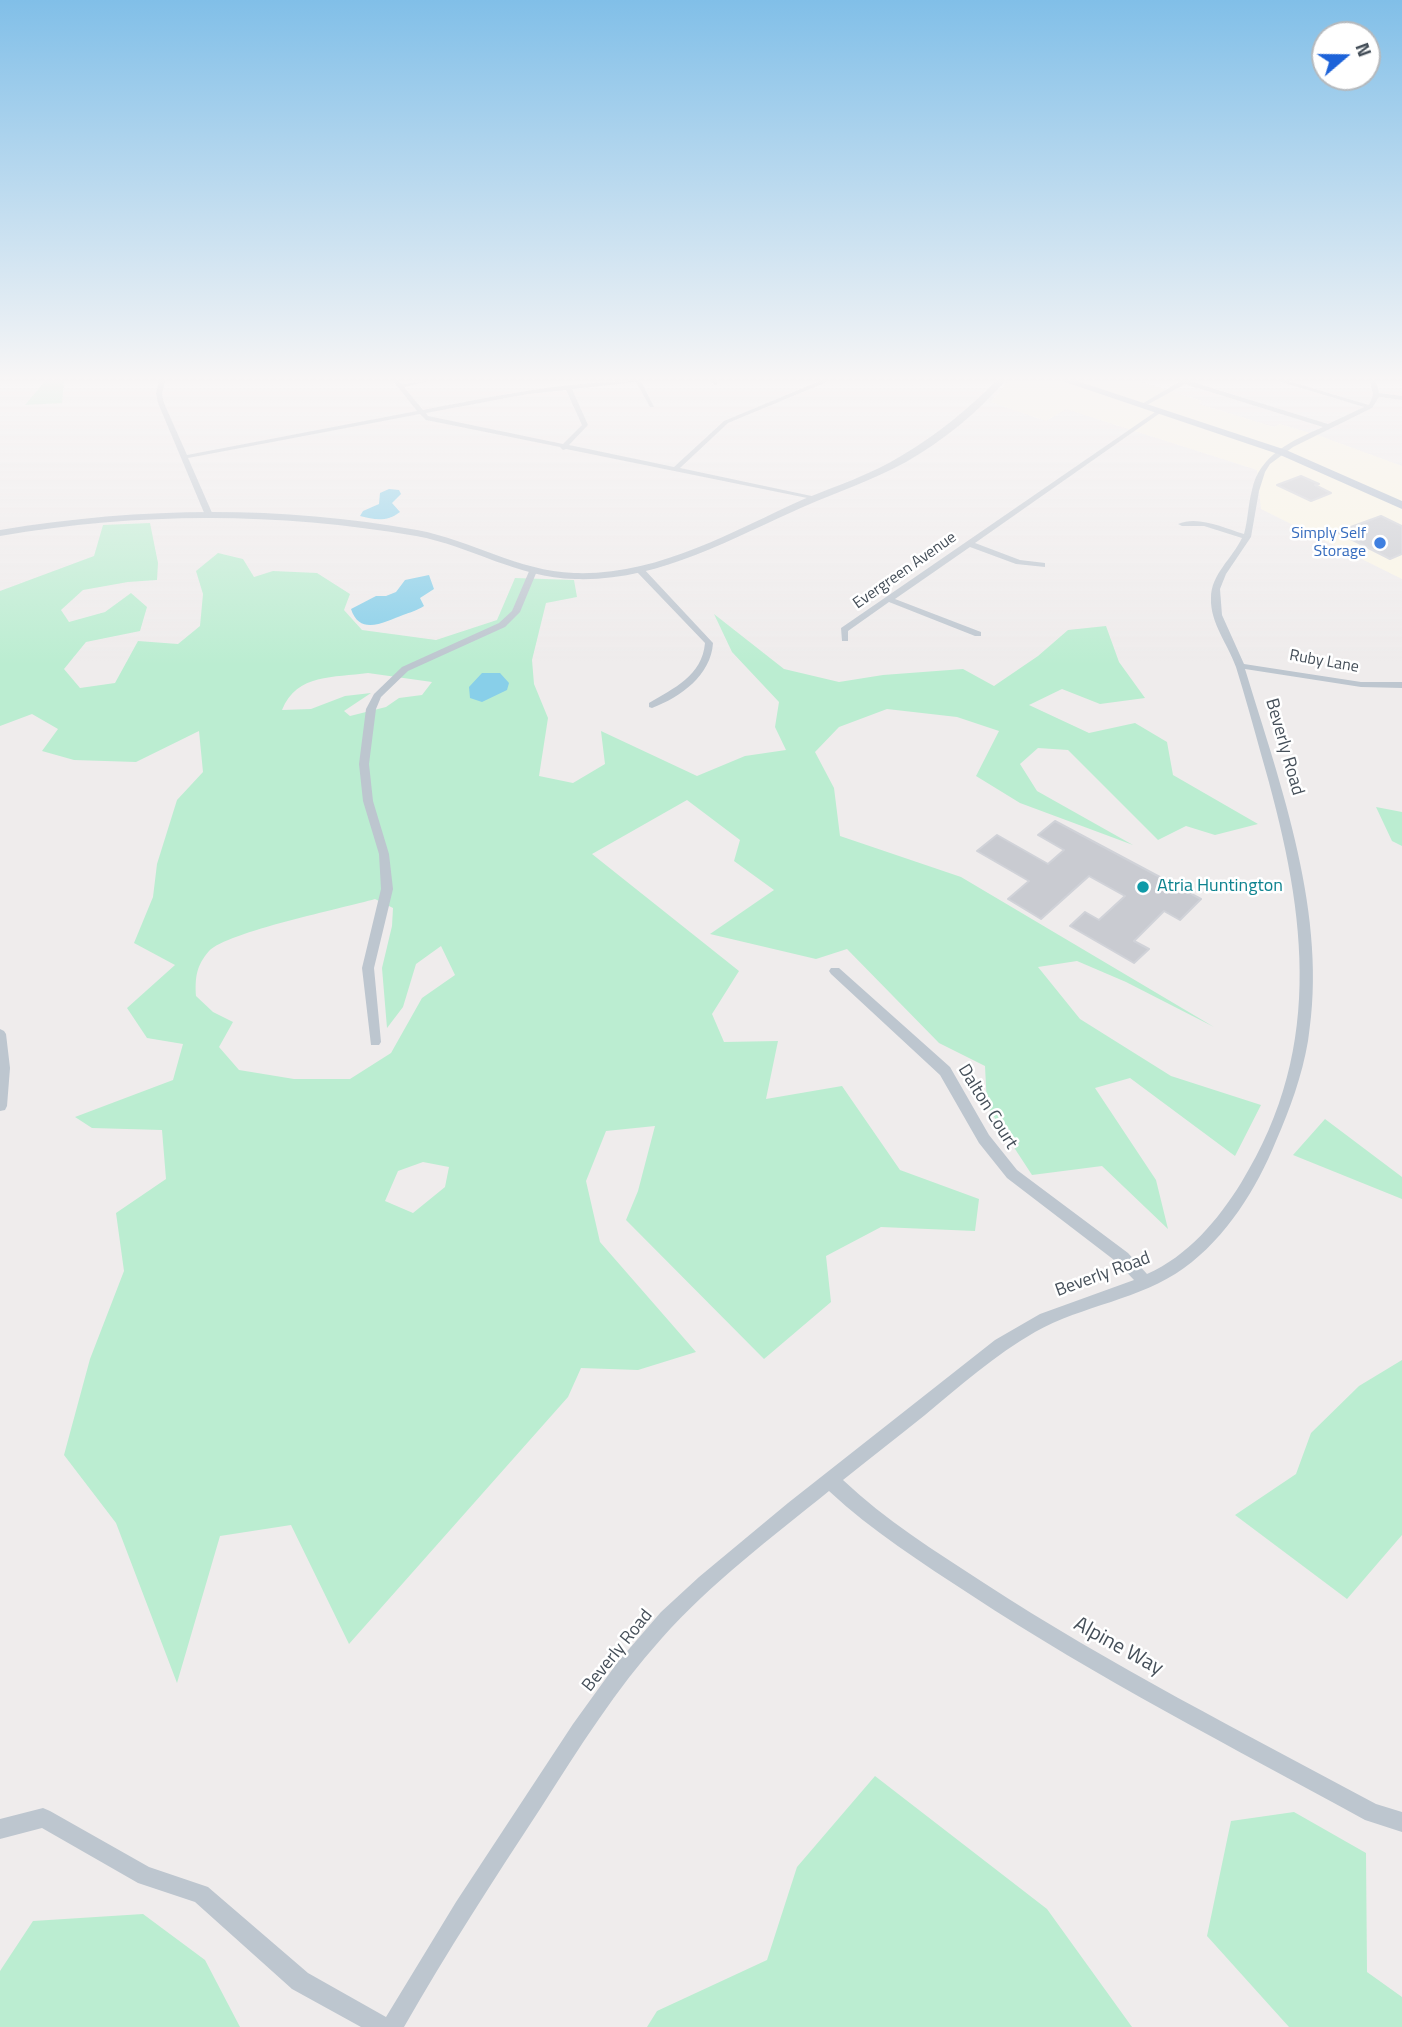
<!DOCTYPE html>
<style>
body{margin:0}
#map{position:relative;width:1402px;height:2027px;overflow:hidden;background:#efecec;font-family:"Titillium Web",sans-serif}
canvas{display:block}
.north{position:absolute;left:1311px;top:21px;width:70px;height:70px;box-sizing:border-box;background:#fff;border:2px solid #b5b9bd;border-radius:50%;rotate:70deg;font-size:19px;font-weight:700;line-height:28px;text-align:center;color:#454f59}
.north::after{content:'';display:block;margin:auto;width:24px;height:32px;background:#1d63d9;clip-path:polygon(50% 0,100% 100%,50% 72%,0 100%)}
</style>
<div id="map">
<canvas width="1402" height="2027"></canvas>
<div class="north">N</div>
</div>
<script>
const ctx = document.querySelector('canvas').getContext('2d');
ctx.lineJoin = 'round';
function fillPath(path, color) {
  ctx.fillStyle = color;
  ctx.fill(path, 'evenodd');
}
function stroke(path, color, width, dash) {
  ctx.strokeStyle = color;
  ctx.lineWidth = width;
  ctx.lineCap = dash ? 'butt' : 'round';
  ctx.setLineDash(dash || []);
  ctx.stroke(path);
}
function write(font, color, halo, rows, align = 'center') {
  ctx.font = font + ' "Titillium Web",sans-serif';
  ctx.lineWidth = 5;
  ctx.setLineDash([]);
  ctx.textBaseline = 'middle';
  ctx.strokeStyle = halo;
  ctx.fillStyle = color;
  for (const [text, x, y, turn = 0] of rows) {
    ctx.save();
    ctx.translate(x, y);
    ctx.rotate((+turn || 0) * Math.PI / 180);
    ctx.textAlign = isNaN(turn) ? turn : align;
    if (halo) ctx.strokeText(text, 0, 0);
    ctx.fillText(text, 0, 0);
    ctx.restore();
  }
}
const commercial = new Path2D(`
 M1008 381H1139L1202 401 1199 404 1274 427 1280 424 1320 436 1402 466V579L1261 509 1257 470 1066 409 1046 421 991 402Z`);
const green = new Path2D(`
 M45 381H64L62 403 25 405Z
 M150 523 158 563 157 580 128 582 83 590 61 610 69 622 105 612 131 593 147 607 140 631 86 642 64 669 80 688 115 683 138 641 178 644 200 626 203 594 196 571 218 553 243 559 254 577 273 571 317 573 350 594 344 610 362 630 436 640 497 620 515 578 574 580 577 597 546 603 532 660 534 684 548 718 539 776 573 783 605 764 601 731 697 776 745 756 786 750 775 727 779 702 732 652 714 614 784 669 839 682 883 675 963 669 994 686 1038 656 1068 630 1106 626 1119 662 1145 698 1100 704 1062 689 1029 705 1089 733 1135 723 1167 742 1173 775 1258 824 1215 835 1186 826 1158 840 1068 750 1038 748 1020 764 1037 791 1133 845 1020 803 976 776 999 731 957 717 887 709 839 727 815 752 834 788 840 836 961 877 1214 1027 1126 982 1077 961 1038 967 1080 1019 1171 1076 1261 1105 1235 1156 1130 1078 1095 1088 1156 1180 1168 1229 1102 1166 1032 1175 987 1106 985 1066 939 1043 847 949 816 959 710 934 774 890 734 861 740 840 687 800 592 854 739 971 712 1014 724 1042 778 1041 766 1099 842 1086 900 1170 979 1199 975 1231 881 1227 826 1256 831 1302 764 1359 626 1220 638 1191 655 1126 606 1131 586 1181 600 1242 696 1352 638 1370 581 1368 568 1397 349 1644 291 1525 220 1536 177 1683 116 1523 64 1455 90 1359 124 1271 116 1213 166 1179 162 1130 92 1128 75 1117 173 1080 183 1044 147 1038 127 1008 175 965 134 943 153 897 157 864 177 800 203 772 199 731 136 762 74 760 42 751 58 729 32 714 0 726V591L94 556 103 525ZM368 673 432 682 422 695 399 698 386 707 350 716 344 711 371 693 345 696 311 709 282 710C297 673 334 678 368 673ZM375 899 393 908 392 926 382 968 387 1028 403 1007 416 964 441 946 455 975 422 998 391 1053 350 1079H294L239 1070 219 1047 233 1022 213 1012 196 996C195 978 196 966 209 951 227 932 344 908 375 899ZM423 1162 449 1167 445 1187 413 1213 385 1201 398 1171Z
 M1376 807 1402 812V846L1392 841Z
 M1325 1119 1402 1177V1199L1293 1155Z
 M1402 1360V1535L1347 1599 1235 1515 1296 1474 1311 1433 1359 1386Z
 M875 1776 1047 1909 1132 2027H647L657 2011 767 1960 797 1867Z
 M1294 1812 1366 1853 1367 1972 1402 1997V2027H1289L1207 1936 1231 1821Z
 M143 1914 205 1960 240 2027H0V1971L33 1921Z`);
const water = new Path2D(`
 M389 489 399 490 401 494 392 503 400 512C387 522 375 520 360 516L363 511 379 504 380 493Z
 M429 575 434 589 420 598 424 606C416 611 411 612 403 615 386 621 360 637 351 609L376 596H386L396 592 405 580Z
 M482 673H500L509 683 507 690 482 702 470 698 469 687Z`);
const building = new Path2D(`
 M1301 476 1319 484 1315 485 1331 493 1311 501 1277 485Z
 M1381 516 1402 526V554L1390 559 1337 532Z
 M1055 821 1201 899 1180 920 1164 911 1134 941 1149 949 1134 963 1070 926 1085 912 1099 920 1125 896 1089 876 1041 919 1008 899 1029 881 977 851 997 835 1048 864 1064 850 1038 835Z`);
const minor = new Path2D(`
 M159 381H165L162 394 164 403 187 455 417 411 393 381H399L402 384 431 381 404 387 423 410C495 396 567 381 641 381L654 407H650L636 382 572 389 588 425 569 445 674 467 724 421 820 381H829L728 423 680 468 821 498 817 500 566 449 563 450 560 447 426 420 420 414 188 458 213 515 209 517 205 515 158 403 156 394ZM566 390 582 425 563 444 428 416 426 413 528 394Z
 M710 381H717L718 383 715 385Z
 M1178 381H1189L1328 424 1364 407 1278 381H1288L1369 405 1373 395 1370 381H1376L1379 393 1402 396V400L1379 397 1372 408 1293 447 1270 464 1265 472 1259 491 1251 537 1226 574 1220 589 1222 615 1244 664 1361 682H1402V688L1361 687 1245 669C1281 787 1329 916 1308 1041 1302 1076 1290 1109 1276 1141 1257 1188 1226 1238 1184 1268 1140 1300 1083 1305 1035 1332 995 1355 960 1386 925 1415 898 1437 870 1458 843 1480 885 1520 935 1551 984 1583 1110 1665 1244 1733 1376 1804L1402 1812V1832L1365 1820C1232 1747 1097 1678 971 1595 922 1563 872 1531 829 1491 772 1537 711 1583 662 1638 616 1689 579 1748 542 1806 494 1879 447 1952 404 2027H361L292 1989 195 1902 138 1883 42 1828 0 1839V1819L43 1808 50 1811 149 1867 208 1887 308 1973 386 2017 456 1902 573 1724 617 1663 661 1612 699 1577 788 1503 995 1340 1040 1314 1134 1280 1118 1263 1007 1178 979 1143 940 1075 831 974 829 971 831 968H839L950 1067 989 1135 1017 1170 1128 1253 1147 1274C1188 1256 1218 1220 1241 1183 1328 1043 1304 903 1261 754 1253 725 1245 696 1236 667 1228 644 1210 623 1211 598 1211 574 1232 559 1242 538L1204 526H1182L1178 524C1198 515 1224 528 1244 534 1248 519 1248 505 1252 490 1259 455 1293 440 1323 427L1185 384 1145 406 1140 405 1179 382Z
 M1158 410 1163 411 975 543 1020 560 1045 563V567L1016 564 970 547 895 599 981 632V636H975L889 602 848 631V641H842L841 628Z
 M637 568H643L713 643C711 675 681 697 652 708L649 707V703C674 688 702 676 705 643L637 572Z
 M530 569 537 571 520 612 505 627 408 671 381 697 376 709 369 764 373 801 389 854 393 889 374 968 381 1042 379 1045H371L362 968 381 889 379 854 363 801 359 764 366 709 374 694 402 667 499 623 512 611Z
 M0 1029 4 1031 6 1034 10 1068 7 1106 5 1110 0 1111Z`);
const tertiary = new Path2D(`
 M996 381H1005C977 413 943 441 906 462 873 480 837 492 803 507 730 539 657 582 575 579 518 578 471 546 416 536 278 512 138 512 0 536V530C138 507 279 505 417 530 471 540 518 571 574 573 657 576 731 532 804 499 836 486 872 474 901 456 938 434 966 411 996 381Z`);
const primary = new Path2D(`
 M1062 381H1077L1286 450 1402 501V509L1278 454Z`);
const markers = [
 [1380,543,7,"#3f7fe0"],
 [1143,887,7,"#0f9aa8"]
];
const farShopnames = [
 ["Simply Self",1366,534],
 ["Storage",1366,552]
];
const farStreetnames = [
 ["Evergreen Avenue",905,571,-35],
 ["Ruby Lane",1324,662,10]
];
const streetNames = [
 ["Beverly Road",1284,747,74],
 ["Dalton Court",987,1107,58],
 ["Beverly Road",1103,1275,-20],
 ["Beverly Road",618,1651,-51]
];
const cultureNames = [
 ["Atria Huntington",1157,887]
];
const nearStreetnames = [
 ["Alpine Way",1118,1647,29]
];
fillPath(commercial, '#fbf6e5');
fillPath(green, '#bbedd1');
fillPath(water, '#88cfe9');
fillPath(building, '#c9cbd1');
stroke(building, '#d0d2d8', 2);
fillPath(minor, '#bdc6cf');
fillPath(tertiary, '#bdc6cf');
fillPath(primary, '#acbacb');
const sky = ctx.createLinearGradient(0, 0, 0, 665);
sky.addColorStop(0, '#81bfe8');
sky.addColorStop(0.57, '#f8f6f6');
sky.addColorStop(1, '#f8f6f600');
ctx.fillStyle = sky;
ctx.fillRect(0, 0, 1402, 665);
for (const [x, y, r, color] of markers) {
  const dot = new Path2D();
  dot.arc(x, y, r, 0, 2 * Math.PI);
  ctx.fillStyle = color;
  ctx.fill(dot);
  stroke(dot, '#fff', 2.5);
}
write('16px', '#366cbe', '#fff', farShopnames, 'right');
write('16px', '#454f59', '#fff', farStreetnames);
write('18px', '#454f59', '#fff', streetNames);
write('18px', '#0d838f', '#fff', cultureNames, 'left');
write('21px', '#454f59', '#fff', nearStreetnames);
</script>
